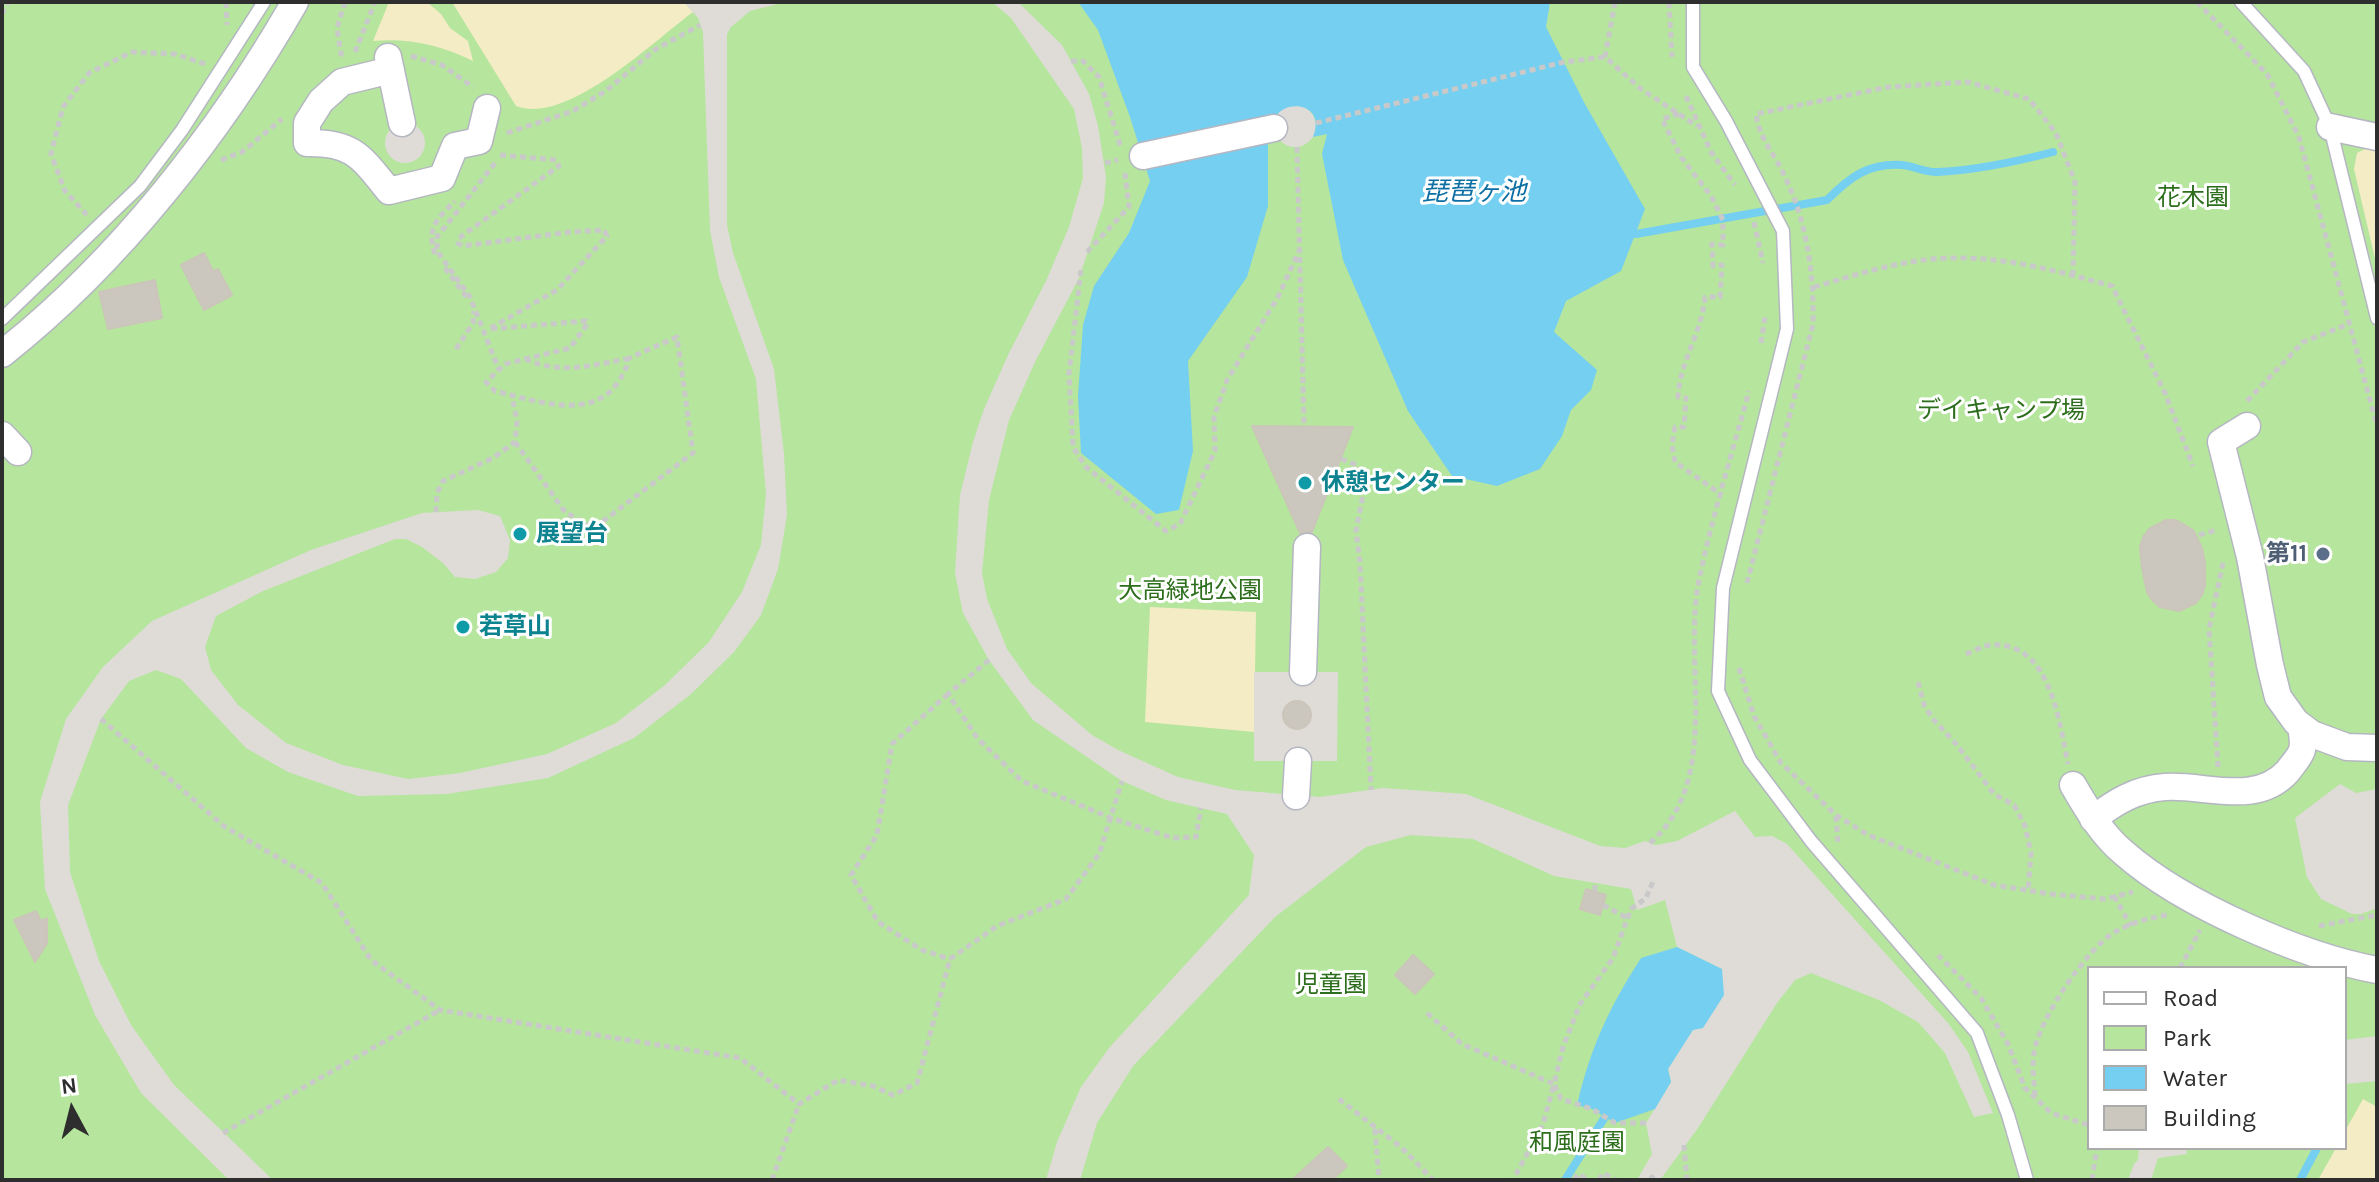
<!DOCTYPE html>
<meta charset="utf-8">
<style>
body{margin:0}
#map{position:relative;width:2379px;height:1182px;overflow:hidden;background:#efe9e1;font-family:Karla,sans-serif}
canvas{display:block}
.frame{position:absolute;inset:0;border:4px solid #2e2e2e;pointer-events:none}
.legend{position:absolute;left:2087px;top:966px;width:260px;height:184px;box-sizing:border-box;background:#fff;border:2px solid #ababab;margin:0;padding:10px 14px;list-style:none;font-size:24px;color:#2e2e2e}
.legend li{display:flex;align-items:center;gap:16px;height:40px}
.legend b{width:40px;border:2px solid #ababab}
.north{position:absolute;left:32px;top:1070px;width:80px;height:80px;-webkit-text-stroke:6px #fff;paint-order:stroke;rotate:353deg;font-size:22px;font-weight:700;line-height:32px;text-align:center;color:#2e2e2e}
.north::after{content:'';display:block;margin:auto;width:28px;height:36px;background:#2e2e2e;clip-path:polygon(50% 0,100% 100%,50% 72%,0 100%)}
</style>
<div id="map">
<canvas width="2379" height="1182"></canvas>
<div class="frame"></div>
<ul class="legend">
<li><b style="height:10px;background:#fff"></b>Road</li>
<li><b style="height:22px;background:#b6e59e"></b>Park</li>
<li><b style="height:22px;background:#75cff0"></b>Water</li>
<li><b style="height:22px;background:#cbc7bf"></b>Building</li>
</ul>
<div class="north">N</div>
</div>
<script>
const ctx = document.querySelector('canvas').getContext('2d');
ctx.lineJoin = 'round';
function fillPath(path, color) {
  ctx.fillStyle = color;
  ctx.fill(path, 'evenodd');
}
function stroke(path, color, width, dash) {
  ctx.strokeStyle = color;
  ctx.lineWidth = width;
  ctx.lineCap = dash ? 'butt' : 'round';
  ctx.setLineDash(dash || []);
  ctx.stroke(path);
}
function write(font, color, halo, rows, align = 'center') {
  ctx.font = font + ' Karla,"Noto Sans JP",sans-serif';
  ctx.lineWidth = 6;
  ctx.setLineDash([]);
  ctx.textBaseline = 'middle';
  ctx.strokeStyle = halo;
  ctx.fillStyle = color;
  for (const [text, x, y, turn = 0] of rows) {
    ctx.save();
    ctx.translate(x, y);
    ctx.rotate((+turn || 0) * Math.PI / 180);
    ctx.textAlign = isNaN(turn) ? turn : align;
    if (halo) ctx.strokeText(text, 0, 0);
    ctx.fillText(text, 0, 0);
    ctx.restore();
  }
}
const green = new Path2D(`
 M2 2H2377V1180H2ZM2089 968H2345V1148H2089Z`);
const sand = new Path2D(`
 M389 2H427L441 14 450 28 468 41 473 61C441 45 408 38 373 41Z
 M452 2H684L693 12C654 41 566 126 516 106Z
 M2373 145 2377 146V267L2354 169 2357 153Z
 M1150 607 1256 612 1254 732 1145 722Z
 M2363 1099 2377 1107V1180H2318L2336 1148H2345V1131Z`);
const plaza = new Path2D(`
 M684 2H786L750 11 731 27 727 34V225L733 253 774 369 784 454 787 515 778 569 761 615 734 652 691 694 634 738 548 778 447 794 358 796 288 772 246 748 181 679 156 670 129 681 101 719 68 805 70 872 99 961 131 1025 174 1085 273 1180H229L141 1093 95 1015 45 889 40 802 66 719 103 667 152 621 311 550 422 513 478 510 500 516 510 540 508 558 496 572 475 579 455 577 443 563 422 547 406 539H395L263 591 216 616 205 647 211 670 238 705 286 743 343 765 408 779 460 773 547 754 616 723 665 685 709 642 742 592 761 545 766 494 756 379 719 277 710 230 703 32 698 18Z
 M992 2H1018L1062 45 1089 94 1098 126 1106 177 1104 203 1079 278 1035 362 1009 420 989 500 982 573 987 599 1007 649 1031 683 1092 735 1118 750 1178 777 1235 790 1320 797 1383 788 1466 794 1600 846 1625 848 1645 841 1656 845 1677 841 1735 811 1755 837 1772 836 1787 844 1948 1023 1968 1052 1993 1113 1974 1117 1945 1053 1918 1022 1879 1000 1811 973 1795 980 1777 1003 1698 1128 1660 1180H1637L1652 1154 1646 1123 1671 1082 1668 1069 1693 1029 1722 969 1677 947 1665 900 1637 910 1631 889 1554 876 1473 839 1411 835 1366 847 1275 917 1133 1066 1097 1123 1080 1180H1046L1057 1142 1081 1087 1109 1048 1249 895 1254 855 1227 814 1166 800 1122 781 1033 720 989 660 963 613 955 573 960 495 973 442 984 409 1009 353 1046 281 1069 227 1083 178 1082 148 1074 109 1011 18Z
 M1274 126a21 21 0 1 1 42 0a21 21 0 1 1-42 0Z
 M385 143a20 20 0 1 1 40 0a20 20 0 1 1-40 0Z
 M1254 672H1338L1337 761H1254ZM1293 701 1305 703 1311 713 1307 724 1301 728 1289 726 1283 716 1284 709Z
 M2340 784 2356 793 2377 789V908L2361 914H2352L2321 899 2307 877 2295 818Z
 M2377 1036V1081L2345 1084V1040Z
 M2139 1148H2186L2187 1154 2158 1158 2151 1180H2128L2134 1164 2138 1160Z`);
const water = new Path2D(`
 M1078 2H1550L1546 27 1585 104 1645 209 1621 271 1566 301 1554 332 1597 370 1591 390 1571 410 1562 436 1540 469 1497 486 1452 476 1408 411 1343 260 1322 154 1327 134 1313 137C1331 92 1254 99 1279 140L1268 142V206L1247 277 1188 361 1193 451 1179 510 1156 514 1081 453 1078 396 1083 325 1094 286 1129 233 1150 181 1130 117 1098 30Z
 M1677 947 1722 969 1724 995 1703 1028 1693 1030 1668 1069 1671 1082 1655 1109 1615 1123 1592 1109 1577 1105C1591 1046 1609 1008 1641 958Z`);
const stream = new Path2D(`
 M1636 234 1827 200C1850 177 1868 163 1902 165 1914 166 1926 173 1938 172 1978 170 2015 162 2053 152
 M1565 1180 1605 1117
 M2300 1180 2317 1148`);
const building = new Path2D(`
 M204 253 213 271 218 269 232 295 204 310 181 265Z
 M155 280 162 318 108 329 99 292Z
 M1252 426 1353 427 1312 532 1300 533Z
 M2166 520H2176L2193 530 2202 548 2205 563V586L2202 595 2196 603 2179 611 2160 607 2152 600 2147 592 2142 568 2140 547 2143 537 2149 529Z
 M1283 715a14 14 0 1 1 28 0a14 14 0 1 1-28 0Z
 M1586 889 1606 895 1600 915 1580 909Z
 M36 911 41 921 47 918V943L35 962 14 920Z
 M1413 955 1434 974 1415 994 1395 975Z
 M1328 1147 1347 1166 1332 1180H1292Z`);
const path = new Path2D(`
 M226 2 227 25
 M345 2 337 28 341 54 346 55
 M1615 2 1605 57 1641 89 1697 126
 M1669 2 1672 57
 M2197 2 2267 74 2299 137 2377 426
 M2 14 8 2
 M355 52 375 2
 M411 56 442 65 473 87
 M1071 61H1083L1099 77 1121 148
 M1686 96 1711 152 1735 185
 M1679 114 1662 119 1681 157 1711 196 1723 220V245L1712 244 1713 266 1722 265 1720 297H1705C1702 332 1680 361 1678 397L1686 398 1684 427H1675L1672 445 1675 462 1722 495
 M1316 123 1564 62 1605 57
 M507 133 573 111 607 90 656 49 700 25
 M1297 147 1304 427
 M500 155 556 160 559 166 459 238 458 243 462 246 570 232 604 230 607 236 557 290 489 329 586 321 588 323 570 348 505 364 486 382 495 391C533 400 592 422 618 382 623 374 628 369 627 359 592 365 559 375 526 359
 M221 160 242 152 282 119
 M495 163 437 237V251L470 297 499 370
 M1105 163 1118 160
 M87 215 65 191 51 154 63 107 89 73 132 52 175 54 205 64
 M1754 222 1763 263
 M1087 252 1129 207 1125 173
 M435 254C426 228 437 219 455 201
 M445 268 468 299
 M1081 270 1069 373 1073 447 1086 467 1166 531 1180 524 1215 451 1214 417 1227 380 1278 297 1299 251
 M1814 287C1859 274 1906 258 1954 258 2008 257 2061 272 2112 286L2165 393 2193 466
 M1761 343 1765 317
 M456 349 473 323 474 311
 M2247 401 2303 342 2349 324
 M515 442 565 512 594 528 693 453 677 337 627 359
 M1341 459 1357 465 1363 495 1356 531 1360 563 1371 790
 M436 512 437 493 443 481 493 458 515 442 517 421 512 396
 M2199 535 2217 530
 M1747 583 1813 324C1814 273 1807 221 1784 175 1774 153 1759 138 1756 114L1888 87 1968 82 2029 99 2056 133 2075 182 2073 275
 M1966 654C1974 651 1982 646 1990 645 2050 640 2059 720 2068 764
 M989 660 948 694 978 739 1022 781 1111 818 1173 838 1196 837 1201 808
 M1739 668 1754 716 1781 763 1836 815 1868 835 1994 885 2051 894 2105 899 2133 892
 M1918 682 1924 705 1933 719 1957 745 1994 794 2014 805 2025 826 2031 853 2028 891
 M948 694 892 744 877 835 851 875 878 922 922 950 950 959
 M101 719 225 827 322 883 371 960 440 1010 740 1058 799 1104 838 1080 873 1086 893 1095 917 1083 950 959 997 926 1066 899 1099 854 1122 781
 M2218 767 2209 629 2223 563
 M1836 816 1838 842
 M1650 843C1723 780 1682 664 1699 580 1712 517 1732 454 1749 391
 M1595 891V883
 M2114 896 2131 926
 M1603 905 1627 918
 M2319 926 2377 915
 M1938 955 1981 998 2008 1044 2025 1088 2051 1113 2089 1125
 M2180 968 2200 930
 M1427 1013 1462 1044 1554 1084 1543 1124 1513 1180
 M2035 1096C2034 1082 2032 1066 2034 1053 2038 1021 2087 948 2115 932 2130 923 2149 918 2167 915
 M1339 1099 1402 1148 1433 1180
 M1646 1123H1615L1592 1109 1561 1099 1554 1084 1563 1047 1580 1004 1613 958 1631 909 1646 898 1654 879
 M1375 1129 1379 1180
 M223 1133 440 1010
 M1684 1145 1687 1180
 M772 1180 799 1104
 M1574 1180 1578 1174 1589 1180
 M1599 1180 1603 1173 1616 1180
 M1650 1180 1655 1173
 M2092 1180 2097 1148`);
const lane = new Path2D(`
 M1693 2V67L1726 121 1783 231 1787 329 1723 588 1718 691 1750 760 1811 841 1977 1033 2008 1115 2027 1180
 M2241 2 2304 71 2330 127 2377 318
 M2 319 140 186 182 130 264 2`);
const street = new Path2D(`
 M388 57 402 123
 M391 70 342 82 321 101 307 123V143C354 142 362 158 389 191L442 178 455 146 479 141 487 108
 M2330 127 2377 137
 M1143 156 1274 128
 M2 354C119 262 221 131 295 2
 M2247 426 2221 442 2250 557 2270 665 2278 697 2296 722 2312 734 2347 747 2377 748
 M2 435 18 452
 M1303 672 1307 547
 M2073 785C2087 809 2102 835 2124 853 2182 904 2301 956 2377 970
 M1296 796 1298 761
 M2093 819C2115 802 2136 789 2165 787 2205 784 2256 807 2288 771 2292 765 2300 757 2302 750 2304 744 2302 733 2301 726`);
const markers = [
 [1305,483,8,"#0f9aa8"],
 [520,534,8,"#0f9aa8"],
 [2323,554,8,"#5c6f8a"],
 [463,627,8,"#0f9aa8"]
];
const parkNames = [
 ["花木園",2193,198],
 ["デイキャンプ場",2001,411],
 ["大高緑地公園",1190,591],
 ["児童園",1331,985],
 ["和風庭園",1577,1143]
];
const cultureNames = [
 ["休憩センター",1321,483],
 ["展望台",536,534],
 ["若草山",479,627]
];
const serviceNames = [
 ["第11",2307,554]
];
const waterNames = [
 ["琵琶ヶ池",1474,193]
];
fillPath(green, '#b6e59e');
fillPath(sand, '#f3ecc5');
fillPath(plaza, '#dfdcd8');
fillPath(water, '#75cff0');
stroke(stream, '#75cff0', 8);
fillPath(building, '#cbc7bf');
stroke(building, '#cbc5ba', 2);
stroke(lane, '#b4b7c1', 15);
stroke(street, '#b4b7c1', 29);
stroke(path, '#c9c9c9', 5, [6, 4]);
stroke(lane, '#fff', 12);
stroke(street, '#fff', 26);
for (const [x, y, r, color] of markers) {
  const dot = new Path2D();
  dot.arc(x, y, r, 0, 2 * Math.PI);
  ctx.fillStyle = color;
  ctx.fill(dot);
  stroke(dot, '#fff', 3);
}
write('24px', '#2c6e1b', '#fff', parkNames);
write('bold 24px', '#0d838f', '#fff', cultureNames, 'left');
write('bold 24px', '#4e5e75', '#fff', serviceNames, 'right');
write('italic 26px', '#0d6fa3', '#fff', waterNames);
</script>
